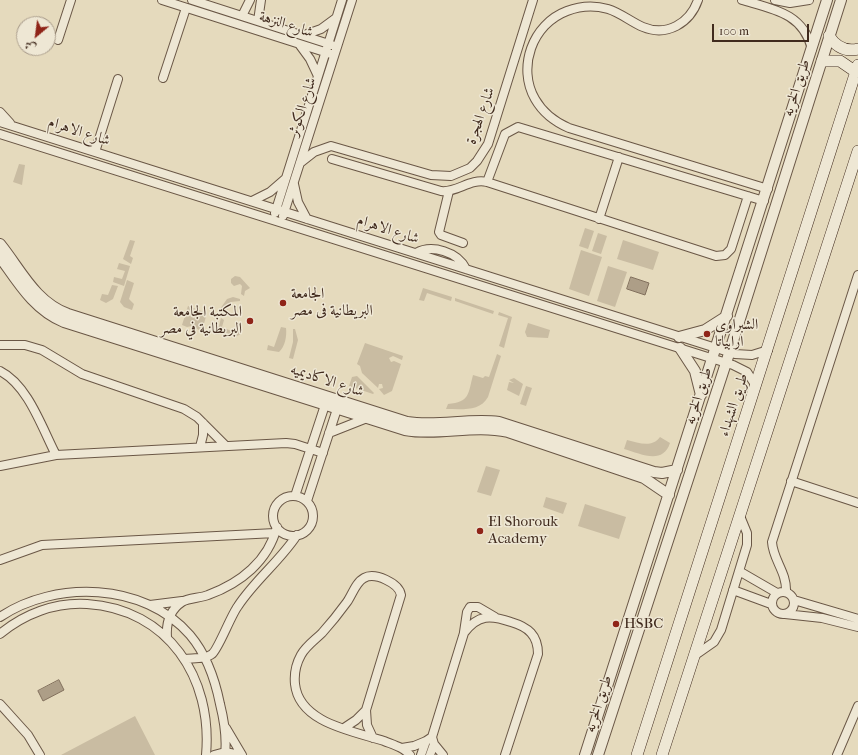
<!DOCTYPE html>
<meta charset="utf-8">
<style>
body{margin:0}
#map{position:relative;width:858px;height:755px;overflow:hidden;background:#e5dabd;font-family:"IM FELL French Canon",Amiri,serif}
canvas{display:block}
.north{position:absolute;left:16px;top:16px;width:40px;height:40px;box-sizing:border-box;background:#eee7d4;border:1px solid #a99c8b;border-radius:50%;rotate:209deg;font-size:11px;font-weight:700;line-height:16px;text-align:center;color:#412b1e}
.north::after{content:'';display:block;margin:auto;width:14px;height:18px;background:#8f2418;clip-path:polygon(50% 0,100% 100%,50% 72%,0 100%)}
.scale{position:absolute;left:712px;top:24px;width:97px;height:18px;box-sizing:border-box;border:2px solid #412b1e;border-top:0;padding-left:5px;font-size:12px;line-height:14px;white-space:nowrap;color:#412b1e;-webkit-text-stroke:3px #eee7d4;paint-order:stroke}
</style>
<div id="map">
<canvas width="858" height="755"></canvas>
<div class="north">ش</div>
<div class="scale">100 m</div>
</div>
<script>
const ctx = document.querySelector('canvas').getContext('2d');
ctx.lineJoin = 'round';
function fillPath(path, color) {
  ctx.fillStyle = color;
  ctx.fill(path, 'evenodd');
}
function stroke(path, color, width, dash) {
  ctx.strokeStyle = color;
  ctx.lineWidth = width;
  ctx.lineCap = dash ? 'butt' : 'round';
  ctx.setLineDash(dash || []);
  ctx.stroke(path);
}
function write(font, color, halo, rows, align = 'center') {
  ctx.font = font + ' "IM FELL French Canon",Amiri,serif';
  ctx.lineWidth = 3;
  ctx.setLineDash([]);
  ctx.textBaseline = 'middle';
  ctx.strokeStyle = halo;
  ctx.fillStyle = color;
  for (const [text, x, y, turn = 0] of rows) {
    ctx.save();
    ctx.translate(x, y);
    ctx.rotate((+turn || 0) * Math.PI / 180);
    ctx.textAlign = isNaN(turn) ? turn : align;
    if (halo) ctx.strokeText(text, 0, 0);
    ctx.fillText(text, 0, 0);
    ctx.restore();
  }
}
const green = new Path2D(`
 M19 164 25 165 22 185 13 182Z
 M585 228 594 231 588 249 579 246Z
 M598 233 607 236 601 254 592 251Z
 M130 240 135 241 130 256 133 258 131 264 123 259Z
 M623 240 659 252 653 270 617 259Z
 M581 250 602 257 589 296 569 289Z
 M119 263 130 266 124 286 113 282 114 277 122 279 125 271 117 269Z
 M608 266 627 272 615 307 597 301Z
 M235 276 240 277 250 288 245 291 244 296 241 294 242 286 240 284 234 286 231 283V279Z
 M127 280 134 283 129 299 134 304 132 310 124 307 120 302Z
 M112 285 118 286 113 299 106 303 100 300 102 294 108 295Z
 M423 288 452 297 451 301 427 293 424 301 419 300Z
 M233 297 240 299V301L231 302 226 312 220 309 227 299Z
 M455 298 494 311 493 314 455 301Z
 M188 306 207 313 203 327 199 330 192 326 187 327 182 325Z
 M499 312 512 317 504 348 499 346 508 318 498 315Z
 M221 318 224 320 222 327 236 333 238 329 242 331 241 334 235 337 225 333 215 335 214 330 219 326Z
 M528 323 550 330 548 338 527 337 525 332Z
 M281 327 286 328C287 336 285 347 279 352L267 350 268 345 274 347Z
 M293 329H295L298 340 293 359 289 358 293 342Z
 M365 343 403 356 402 360 393 356 389 358 391 362 394 361 401 364 392 391 384 395 379 389 383 388 382 384H379L378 388 362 373 360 366 357 364Z
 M497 354 501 356 488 397C480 412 461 409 446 409L448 404C470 402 468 394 473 375L483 378 485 376 489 377Z
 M357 376 374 393 373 394 349 386 352 377Z
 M514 378 523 384 519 396 507 390 509 382 514 383 509 380Z
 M526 386 532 388 526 406 520 404Z
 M660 437 670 443C663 465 641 454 624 449L627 440C639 443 652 448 660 437Z
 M486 466 500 470 491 496 477 492Z
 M546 497 567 503 563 514 543 507Z
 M585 504 626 517 619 539 578 526Z
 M135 716 155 755H61Z`);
const water = new Path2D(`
 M631 277 649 283 645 295 627 289Z
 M59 680 64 690 43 701 38 691Z`);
const minor = new Path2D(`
 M162 0 331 54
 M192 0 332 45
 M698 0C690 23 667 37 643 27 631 22 621 13 608 9 594 5 580 6 567 11 532 24 517 68 535 99 543 113 555 122 569 128L768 189
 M742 0C773 9 803 13 812 49
 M775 0 790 3 809 0
 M242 16 250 0
 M258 21 261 0
 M304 35 321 29 336 18
 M58 40 71 0
 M299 44 310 59 318 76
 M163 78 186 8
 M0 112 10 123
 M0 122 735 354 752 355 768 350
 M0 134 733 365 747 372 756 386
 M95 152 118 79
 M332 159 441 191C457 193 470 178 487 182L716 256 725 255 731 249 748 196
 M300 163 314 152 331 146 431 175 451 176 470 168 477 161 488 144 533 0
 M487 182 505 134 518 127 764 201
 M294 184 298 202 307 219
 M449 191 439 232 441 235 463 243
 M252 201 270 192 285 179
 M275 213 342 0
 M283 216 352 0
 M599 219 619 157
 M416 253C432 244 458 252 466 269
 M0 345H25L42 350 82 374 184 409 197 417 226 446
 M0 371C28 385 42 428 56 455
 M329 433 367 418
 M200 447 203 435V423
 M0 466 56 455 286 443 295 444 323 453
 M791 481 858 503
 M295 496 325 405
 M273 516a20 20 0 1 1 40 0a20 20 0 1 1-40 0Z
 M307 501 337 409
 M0 560 42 545 275 533
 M739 571 777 593
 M733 590 771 604
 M772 603a11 11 0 1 1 22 0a11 11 0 1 1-22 0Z
 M786 592C787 572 773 560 772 542L858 275
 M794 600 858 619
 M150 605 182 601
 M785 614 822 618 858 627
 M0 617C55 580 144 582 190 635 206 654 215 679 220 704 224 720 227 738 225 755
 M464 632 467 612 470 607H478L495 617
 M0 634C24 614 55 602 87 604 168 609 213 678 206 755
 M167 637C166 623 170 610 182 602 188 598 201 598 208 595 241 583 268 561 277 527
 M694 656 714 642 721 630 747 545V533L740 516
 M185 659C193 658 206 659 212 654 218 650 231 615 238 606 255 580 280 561 297 535
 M0 704 28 735 40 755
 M226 728 242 755
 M344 728 356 720 366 710
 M373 738 367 725 366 710 401 595C399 583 375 572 364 578 356 582 352 595 347 602 339 613 331 623 322 633 315 640 306 646 301 655 296 664 294 674 295 684 299 723 353 731 384 741 394 745 403 747 410 755
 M434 744 443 755
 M402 748 414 746 426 741
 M214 755 225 752 240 755
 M421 755 426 741 432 737 464 633C478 614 491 615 511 622 528 627 538 635 538 654L505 755
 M430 755 434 744 432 737
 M837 755 858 706`);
const tertiary = new Path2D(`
 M0 244C21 270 35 302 68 314L407 422C437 427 468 418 499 422L654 472 662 473 677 470
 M0 257C18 282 34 310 64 322L405 430C439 436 474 424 508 432L644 478 669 495
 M679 337 705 330 727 316
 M680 348 695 371 701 395
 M585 755 827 0
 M598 755 726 363 841 0`);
const secondary = new Path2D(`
 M829 36C836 47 845 52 858 49
 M822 61H840L856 72
 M637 755 858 65
 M662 755 858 151`);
const markers = [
 [283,303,4,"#8f2418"],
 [250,321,4,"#8f2418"],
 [707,334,4,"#8f2418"],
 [480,531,4,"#8f2418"],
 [616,624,4,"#8f2418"]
];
const streetNames = [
 ["شارع النزهة",286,25,18],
 ["طريق الحريه",797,88,-72],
 ["شارع الكوثر",303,107,-72],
 ["شارع الهجرة",481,116,-71],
 ["شارع الاهرام",79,132,18],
 ["شارع الاهرام",388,230,18],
 ["شارع الاكاديميه",327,381,18],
 ["طريق الحريه",699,396,-72],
 ["طريق الشهداء",734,405,-72],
 ["طريق الحريه",599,704,-72]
];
const poiNames = [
 ["الجامعة",291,294],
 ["البريطانية فى مصر",291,311],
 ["المكتبة الجامعة",242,312,"right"],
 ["البريطانية في مصر",242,329,"right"],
 ["الشبراوى",715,325],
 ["ارابياتا",715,342],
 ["El Shorouk",488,522],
 ["Academy",488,539],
 ["HSBC",624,624]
];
fillPath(green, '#c9bca2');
fillPath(water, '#ad9e87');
stroke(water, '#82705d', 1);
stroke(minor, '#6a5746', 10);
stroke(tertiary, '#6a5746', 12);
stroke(secondary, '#412b1e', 12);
stroke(minor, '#eee7d4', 8);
stroke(tertiary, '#eee7d4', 10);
stroke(secondary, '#eee7d4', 11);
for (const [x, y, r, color] of markers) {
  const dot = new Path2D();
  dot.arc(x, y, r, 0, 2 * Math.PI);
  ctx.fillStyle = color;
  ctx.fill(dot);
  stroke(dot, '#eee7d4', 1.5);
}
write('15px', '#412b1e', '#eee7d4', streetNames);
write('15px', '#412b1e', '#eee7d4', poiNames, 'left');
</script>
